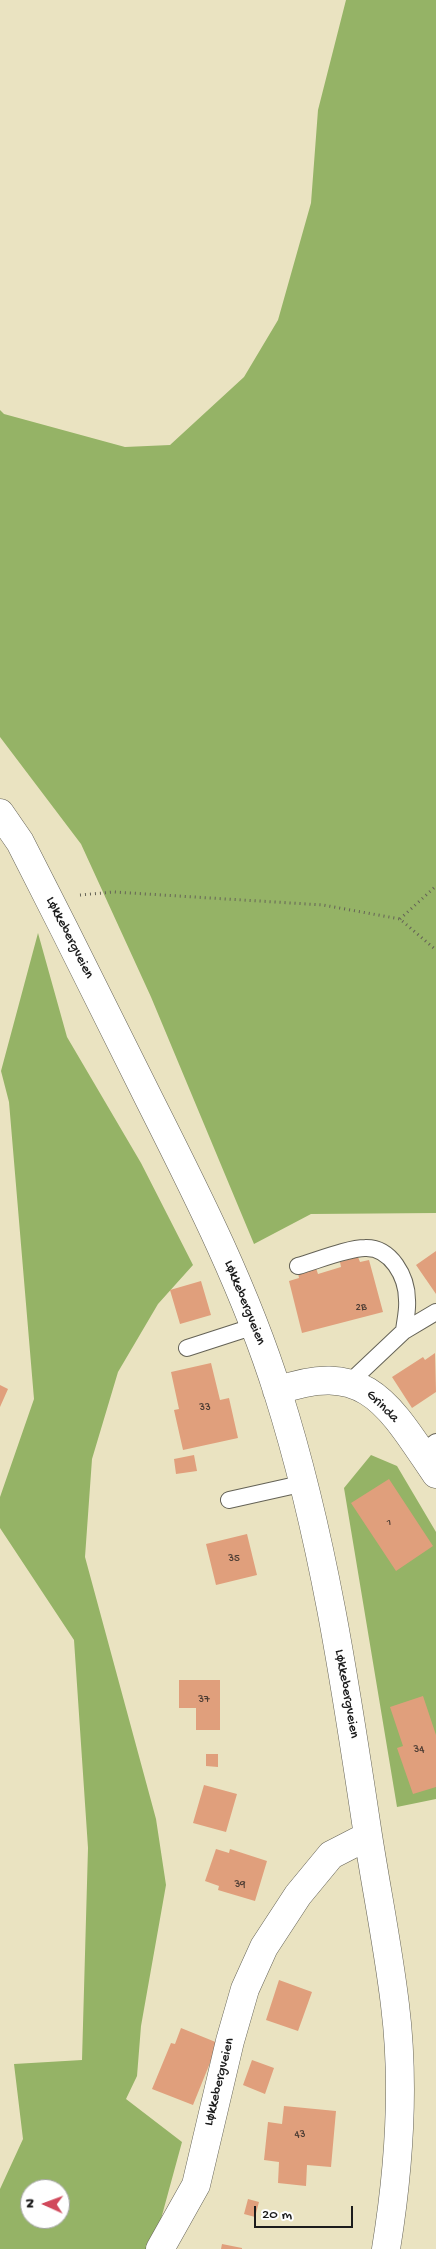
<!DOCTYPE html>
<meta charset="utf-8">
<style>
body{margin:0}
#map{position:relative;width:436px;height:2249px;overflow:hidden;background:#eae3c1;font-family:"Gochi Hand",sans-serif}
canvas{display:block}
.north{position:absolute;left:20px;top:2179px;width:50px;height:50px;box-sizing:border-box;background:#fff;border:1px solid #a4a4a4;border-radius:50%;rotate:272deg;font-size:14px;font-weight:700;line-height:20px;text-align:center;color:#1c1c1c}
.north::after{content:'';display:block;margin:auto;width:18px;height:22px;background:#d1495b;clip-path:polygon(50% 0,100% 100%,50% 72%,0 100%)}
.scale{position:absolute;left:254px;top:2206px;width:99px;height:22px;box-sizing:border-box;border:2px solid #1c1c1c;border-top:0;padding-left:6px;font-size:15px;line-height:18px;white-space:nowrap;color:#1c1c1c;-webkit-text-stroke:4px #fff;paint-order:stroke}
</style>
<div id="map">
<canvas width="436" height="2249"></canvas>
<div class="north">N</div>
<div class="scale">20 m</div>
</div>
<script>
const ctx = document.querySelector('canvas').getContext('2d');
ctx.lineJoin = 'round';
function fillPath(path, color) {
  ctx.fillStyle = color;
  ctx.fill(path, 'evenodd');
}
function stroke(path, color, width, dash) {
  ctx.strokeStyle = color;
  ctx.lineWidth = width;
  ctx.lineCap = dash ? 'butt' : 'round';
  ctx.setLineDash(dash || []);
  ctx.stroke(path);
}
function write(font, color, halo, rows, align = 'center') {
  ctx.font = font + ' "Gochi Hand",sans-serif';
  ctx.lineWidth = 4.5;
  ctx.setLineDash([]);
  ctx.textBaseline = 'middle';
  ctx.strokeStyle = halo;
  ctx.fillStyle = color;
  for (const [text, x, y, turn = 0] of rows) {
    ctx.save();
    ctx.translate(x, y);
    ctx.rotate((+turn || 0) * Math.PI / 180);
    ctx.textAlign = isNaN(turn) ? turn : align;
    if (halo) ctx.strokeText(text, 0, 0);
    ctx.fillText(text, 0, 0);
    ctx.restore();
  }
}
const forest = new Path2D(`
 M346 0H436V1213L311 1214 254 1244 151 997 81 844 0 737V410L4 414 125 447 170 445 244 377 278 320 311 203 318 110Z
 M38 933 67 1037 141 1163 193 1265 158 1304 118 1372 92 1459 85 1557 156 1819 166 1885 141 2026 137 2076 126 2099 182 2142 155 2241 149 2249H0V2189L23 2139 14 2064 82 2060 88 1848 74 1640 0 1528V1497L34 1399 9 1102 1 1071ZM30 2189H60V2219H30Z
 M371 1455 397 1466 436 1532V1799L397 1807 344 1488Z`);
const building = new Path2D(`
 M436 1251V1294L416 1265Z
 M358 1257 360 1262 369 1260 383 1312 302 1333 289 1281 299 1278 298 1273 316 1268 318 1274 341 1267 340 1262Z
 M201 1281 211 1315 180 1324 170 1290Z
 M435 1353 436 1392 412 1408 392 1377 423 1357 425 1360Z
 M211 1363 220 1400 229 1398 238 1438 183 1450 174 1410 179 1409 171 1372Z
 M0 1385 8 1389 0 1407Z
 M194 1455 197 1471 176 1474 174 1459Z
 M389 1479 433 1546 396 1571 351 1503Z
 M247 1534 257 1575 216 1585 206 1544Z
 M179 1680H220V1730H196V1708H179Z
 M423 1696 436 1735V1787L413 1794 397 1748 403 1746 390 1707Z
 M206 1754H218V1767L206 1766Z
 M204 1785 237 1794 226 1832 193 1823Z
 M216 1849 229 1853 230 1849 267 1861 255 1901 218 1890 219 1886 205 1881Z
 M279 1980 312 1992 298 2031 266 2020Z
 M181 2028 218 2043 193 2105 152 2089 171 2043 175 2044Z
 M252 2060 274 2068 265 2094 243 2085Z
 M284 2106 336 2111 331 2167 307 2165 306 2186 278 2183 279 2162 264 2160 268 2122 282 2124Z
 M248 2199 259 2202 255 2217 244 2214Z
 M222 2244 242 2248V2249H221Z`);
const path = new Path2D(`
 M80 895 114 892 323 905 400 919 436 950
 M400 919 436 886`);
const service = new Path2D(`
 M298 1266C316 1261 348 1248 365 1248 391 1247 407 1277 407 1300 408 1310 405 1321 404 1331
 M187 1348 255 1326
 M350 1382 404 1331 436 1312
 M421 1453 436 1442
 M229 1500 305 1483`);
const minor = new Path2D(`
 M0 813 20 842C64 928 107 1014 150 1101 198 1196 246 1291 278 1393 323 1535 345 1682 367 1829 376 1888 388 1946 395 2005 405 2085 399 2169 386 2249
 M277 1391C367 1358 390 1407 436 1474
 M160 2249 196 2185 230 2041 245 1989 264 1947 298 1895 331 1855 368 1836`);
const numberNames = [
 ["2B",361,1308],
 ["33",205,1408],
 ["1",389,1523],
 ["35",234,1559],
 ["37",204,1700],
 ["34",419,1750],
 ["39",240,1885],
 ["43",300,2135]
];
const streetNames = [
 ["Løkkebergveien",69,938,63],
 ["Løkkebergveien",244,1303,68],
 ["Grinda",382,1407,45],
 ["Løkkebergveien",346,1694,80],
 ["Løkkebergveien",220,2082,-76]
];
fillPath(forest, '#95b366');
fillPath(building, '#e09f7c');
stroke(service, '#646256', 18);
stroke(minor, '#646256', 29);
stroke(path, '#646256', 3, [1, 4]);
stroke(service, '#fff', 16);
stroke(minor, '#fff', 28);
write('11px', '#4d3d34', null, numberNames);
write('14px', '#1c1c1c', '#fff', streetNames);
</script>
